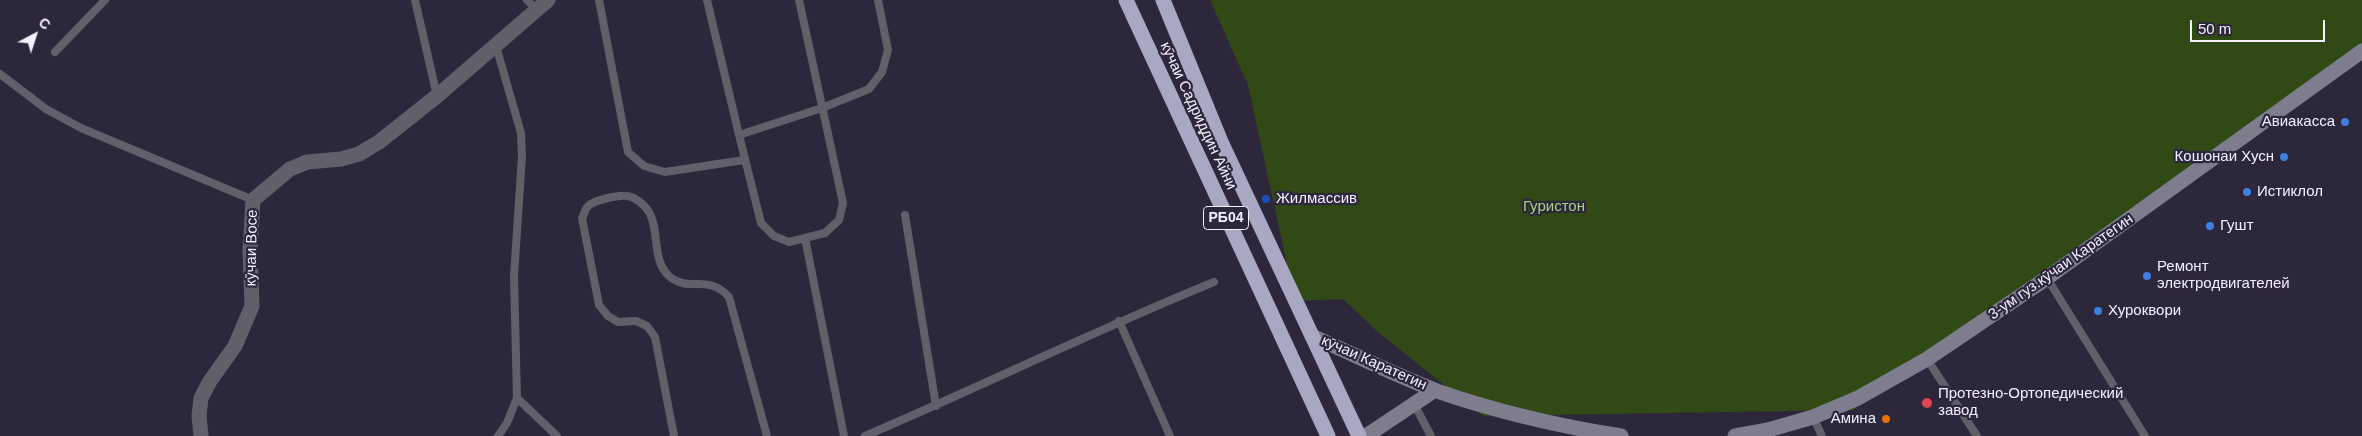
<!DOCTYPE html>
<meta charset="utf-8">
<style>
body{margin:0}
#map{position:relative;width:2362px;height:436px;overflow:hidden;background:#2d273c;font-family:Arial,sans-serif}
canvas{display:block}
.north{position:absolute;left:10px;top:10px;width:50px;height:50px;-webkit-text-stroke:4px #2d273c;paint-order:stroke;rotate:40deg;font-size:14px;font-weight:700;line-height:20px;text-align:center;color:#f4f0ff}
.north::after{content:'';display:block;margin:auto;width:18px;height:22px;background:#f4f0ff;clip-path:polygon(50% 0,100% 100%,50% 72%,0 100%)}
.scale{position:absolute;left:2190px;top:20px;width:135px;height:22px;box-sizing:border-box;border:2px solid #f4f0ff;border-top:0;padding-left:6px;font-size:15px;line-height:18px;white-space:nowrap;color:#f4f0ff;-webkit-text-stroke:4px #2d273c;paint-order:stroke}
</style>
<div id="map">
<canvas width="2362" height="436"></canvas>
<div class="north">С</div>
<div class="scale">50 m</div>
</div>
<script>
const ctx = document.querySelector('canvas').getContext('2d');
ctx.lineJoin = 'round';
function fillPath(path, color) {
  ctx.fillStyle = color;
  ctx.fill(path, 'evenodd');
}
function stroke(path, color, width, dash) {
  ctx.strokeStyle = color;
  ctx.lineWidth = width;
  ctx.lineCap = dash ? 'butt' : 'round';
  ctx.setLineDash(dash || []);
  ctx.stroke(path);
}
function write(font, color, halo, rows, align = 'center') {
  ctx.font = font + ' Arial,sans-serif';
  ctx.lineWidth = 4.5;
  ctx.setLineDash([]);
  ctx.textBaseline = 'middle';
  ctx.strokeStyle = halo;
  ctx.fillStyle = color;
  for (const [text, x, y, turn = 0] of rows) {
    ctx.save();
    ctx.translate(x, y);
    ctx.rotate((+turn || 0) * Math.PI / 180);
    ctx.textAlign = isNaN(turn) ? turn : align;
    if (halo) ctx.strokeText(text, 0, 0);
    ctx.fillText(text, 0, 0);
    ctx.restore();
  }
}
const green = new Path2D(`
 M1210 0H2362V48L1853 410 1483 416 1378 332 1343 299 1295 301 1248 85Z`);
const lane = new Path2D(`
 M415 0 437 96
 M527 0 537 10
 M599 0 628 152 644 166 665 172 744 160
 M707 0 739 135
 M799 0 843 203 839 220 825 233 789 242 774 236 761 223 739 135 822 108 869 89 882 72 888 50 878 0
 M496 46 521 133 522 156 514 276 517 398 507 423 498 436
 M55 52 105 0
 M0 74 46 109 81 128 253 200
 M905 215 936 406
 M805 238 844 436
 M2047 278 2145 436
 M1119 321 1170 436
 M1927 359 1977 436
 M517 398 557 436
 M1414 404 1431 436
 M1813 417 1822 436
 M674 436 655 337 647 326 636 321 618 322 608 316 599 305 582 218C584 215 585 210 587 207 593 200 618 195 627 196 635 197 645 205 649 212 660 230 651 261 670 277 690 293 707 273 729 297L767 436
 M865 436C982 386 1096 330 1214 282`);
const street = new Path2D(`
 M201 436 199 416 201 398 210 381 235 346 252 306 250 251 253 200 290 169 307 162 341 159 359 154 379 142 437 96 548 0`);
const secondary = new Path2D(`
 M1312 336C1353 354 1395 375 1437 391 1497 412 1559 426 1621 436
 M1366 436 1435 390
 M1735 436 1768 430 1813 417 1858 398 1927 359 2047 278 2362 51`);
const highway = new Path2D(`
 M1126 0 1328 436
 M1163 0 1222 144 1359 436`);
const markers = [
 [2345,122,5,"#3f7fe0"],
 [2284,157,5,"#3f7fe0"],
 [2247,192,5,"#3f7fe0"],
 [1266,199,5,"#1a4fb4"],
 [2210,226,5,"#3f7fe0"],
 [2147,276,5,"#3f7fe0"],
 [2098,311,5,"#3f7fe0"],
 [1927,403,6,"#e0444e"],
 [1886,419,5,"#e8710a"]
];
const shields = [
 [1226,218,45]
];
const shieldNames = [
 ["РБ04",1226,218]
];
const streetNames = [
 ["кӯчаи Садриддин Айни",1198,116,65],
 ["кӯчаи Восе",252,248,-89],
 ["3-ум гуз.кӯчаи Каратегин",2061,267,-35],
 ["кӯчаи Каратегин",1374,363,24]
];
const poiNames = [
 ["Авиакасса",2335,122,"right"],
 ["Кошонаи Хусн",2274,157,"right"],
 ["Истиклол",2257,192],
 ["Жилмассив",1276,199],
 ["Гушт",2220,226],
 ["Ремонт",2157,267],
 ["электродвигателей",2157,284],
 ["Хуроквори",2108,311],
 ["Протезно-Ортопедический",1938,394],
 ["завод",1938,411],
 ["Амина",1876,419,"right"]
];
const parkNames = [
 ["Гуристон",1554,207]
];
fillPath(green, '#314914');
stroke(lane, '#60606b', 8);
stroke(street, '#60606b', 15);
stroke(secondary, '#7d7d8e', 15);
stroke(highway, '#a8a8c3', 15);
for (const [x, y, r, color] of markers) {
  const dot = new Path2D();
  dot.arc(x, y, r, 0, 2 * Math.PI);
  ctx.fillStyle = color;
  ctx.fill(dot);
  stroke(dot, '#2d273c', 2);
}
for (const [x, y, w] of shields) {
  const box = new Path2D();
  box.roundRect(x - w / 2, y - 11.5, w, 23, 4);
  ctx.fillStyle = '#2d273c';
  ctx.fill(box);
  stroke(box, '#f4f0ff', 1);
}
write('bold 14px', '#f4f0ff', null, shieldNames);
write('15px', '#f4f0ff', '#2d273c', streetNames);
write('15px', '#f4f0ff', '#2d273c', poiNames, 'left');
write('15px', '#a9d181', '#2d273c', parkNames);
</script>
